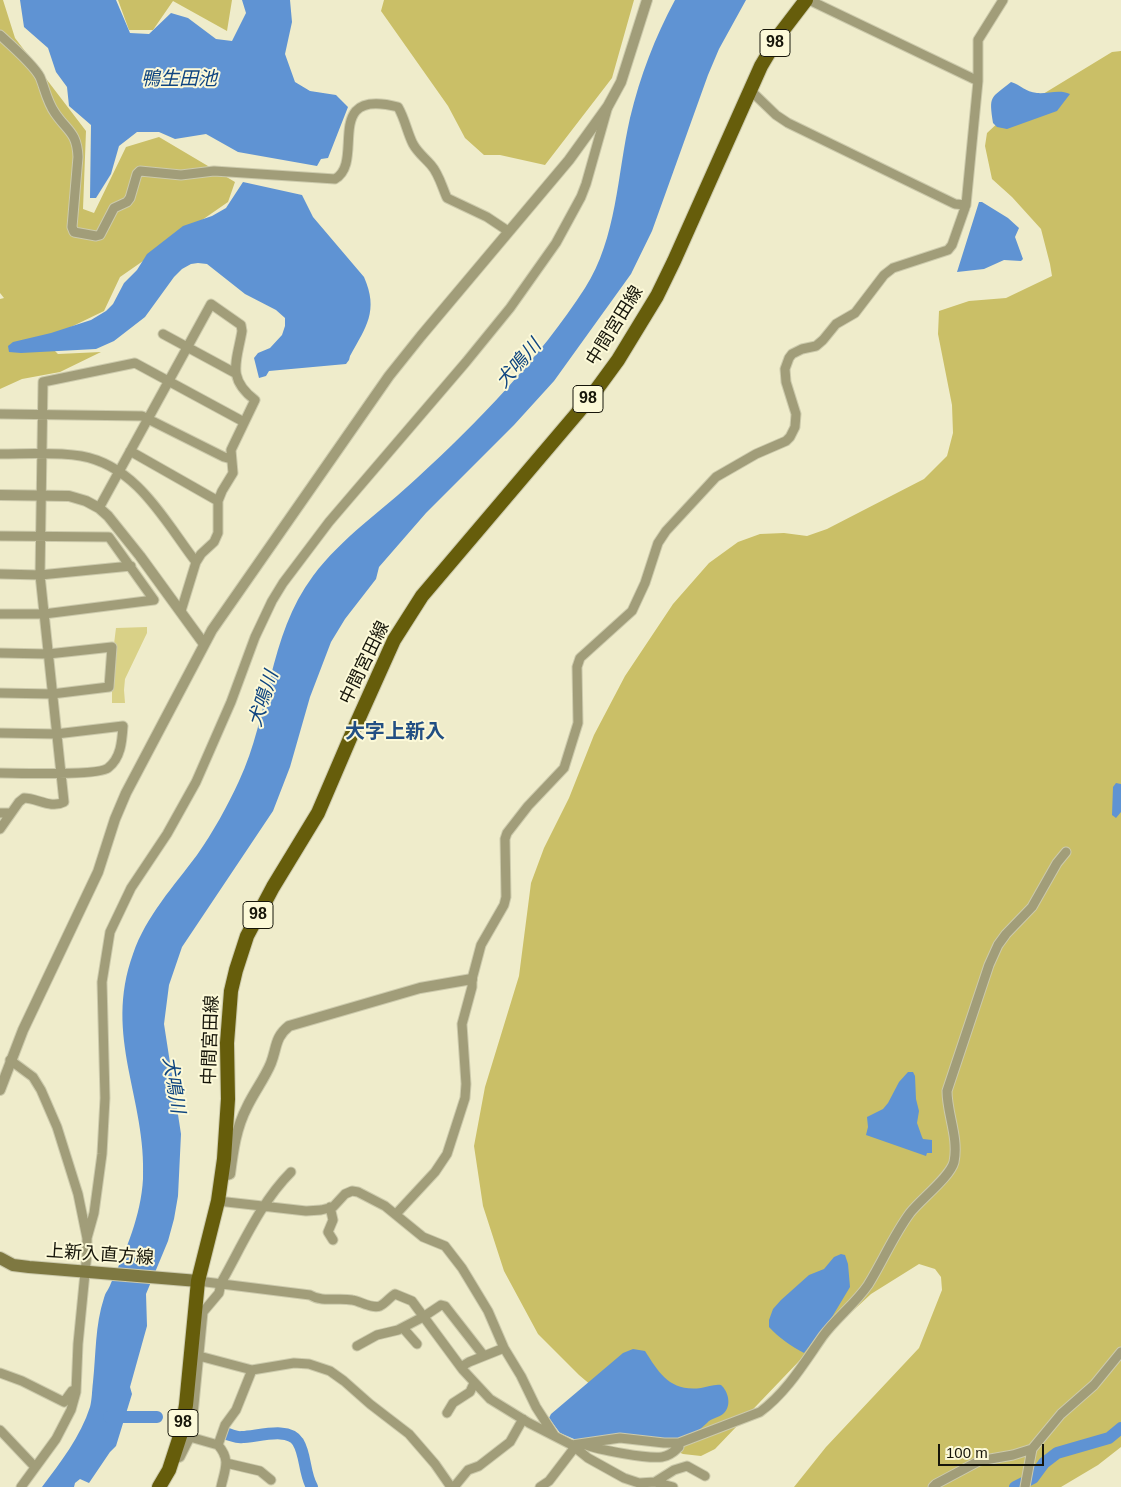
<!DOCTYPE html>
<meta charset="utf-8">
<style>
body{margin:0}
#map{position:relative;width:1121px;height:1487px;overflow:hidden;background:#efeccb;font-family:Helvetica,sans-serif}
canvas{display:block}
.scale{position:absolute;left:938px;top:1444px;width:106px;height:22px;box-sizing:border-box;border:2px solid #17160a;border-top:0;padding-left:6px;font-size:15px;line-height:18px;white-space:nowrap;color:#17160a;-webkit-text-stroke:4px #fcf9d8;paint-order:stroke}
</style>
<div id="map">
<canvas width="1121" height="1487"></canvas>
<div class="scale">100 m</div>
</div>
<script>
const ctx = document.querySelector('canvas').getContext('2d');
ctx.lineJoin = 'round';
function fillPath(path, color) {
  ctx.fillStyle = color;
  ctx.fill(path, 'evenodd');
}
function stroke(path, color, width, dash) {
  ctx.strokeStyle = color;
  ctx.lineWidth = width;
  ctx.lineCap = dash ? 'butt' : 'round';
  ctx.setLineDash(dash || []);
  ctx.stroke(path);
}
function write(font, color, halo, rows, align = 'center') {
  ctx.font = font + ' Helvetica,"Noto Sans JP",sans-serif';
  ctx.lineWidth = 4;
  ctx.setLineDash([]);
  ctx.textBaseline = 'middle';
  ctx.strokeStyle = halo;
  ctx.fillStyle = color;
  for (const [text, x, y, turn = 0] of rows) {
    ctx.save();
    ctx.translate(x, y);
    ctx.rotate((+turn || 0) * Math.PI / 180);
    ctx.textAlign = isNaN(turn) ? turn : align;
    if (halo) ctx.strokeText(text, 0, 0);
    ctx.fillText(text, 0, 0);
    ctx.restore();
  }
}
const green = new Path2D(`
 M147 627V633L125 679 124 690 125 703H112V660L116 628Z`);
const forest = new Path2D(`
 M0 0H3L15 38 86 131 83 209 94 213 126 147 159 137 235 182 228 202 120 277 104 311 44 340 58 354 101 352 60 372 22 379 0 389V299L4 298 0 293Z
 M118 0H232L227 31 173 1 153 30H129Z
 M384 0H634L612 78 545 165 500 155H484L465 138 448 106 381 11Z
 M1121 51V1447L1098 1465 1061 1487H794L826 1447 919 1348 942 1290 941 1277 935 1269 919 1264 871 1294 803 1357 715 1449 701 1456 683 1454 662 1445 579 1375 538 1334 504 1271 483 1206 474 1146 485 1087 519 976 531 883 544 848 569 798 594 735 625 676 673 604 709 563 738 542 760 534 784 533 807 536 827 529 924 479 947 456 953 433 952 405 938 334 939 311 969 301 1006 298 1052 276 1050 264 1041 229 1012 197 992 179 985 146 987 133 1002 119 1112 52Z`);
const water = new Path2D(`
 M20 0H116L130 33 149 34 171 13 188 18 216 39 232 41 246 13 242 0H290L292 22 285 54 295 82 310 91 336 95 348 107 328 158 321 159 317 166 238 152 206 134 175 139 159 132H137L119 146 111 174 96 198H90L91 125 69 106 67 87 56 72 48 48 24 27Z
 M675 0H746L719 49 708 75 652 231 631 274 554 381 514 425 426 513 379 567 376 579 345 619 331 642 310 697 290 767 273 811 182 947 169 985 164 1024 181 1134 178 1196 174 1219 168 1241 146 1294 147 1326 130 1387 132 1394 116 1446 110 1452 89 1483 80 1479 75 1483 74 1487H42C60 1463 81 1436 90 1407 92 1400 92 1390 93 1382 96 1355 95 1325 104 1298 106 1291 108 1291 111 1283 126 1251 141 1215 143 1179 147 1099 103 1037 133 954 146 916 174 886 197 855 213 832 227 807 239 781 270 715 268 636 313 576 342 537 382 511 417 478 479 421 539 359 585 288 617 238 617 175 630 118 640 76 655 37 675 0Z
 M1011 82C1021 85 1025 92 1037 93 1048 94 1059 89 1070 94L1057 111 1007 129 997 127 993 123C989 95 990 99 1011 82Z
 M243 182 302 195 313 217 364 277C379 311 366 327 350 356L349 360 346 364 269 371 266 376 259 378 254 358 258 353 270 348 282 335 285 326V318L276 310 245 294 207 264 198 263 191 264 182 269 174 277 145 317 114 341 96 349 21 353 9 352 8 346 13 342 51 333 91 320 106 311 113 304 124 283 137 270 147 254 183 226 212 216 226 208Z
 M979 202H982L1008 218 1019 228 1015 237 1023 259 1021 261 1004 260 984 269 957 272Z
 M1116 783 1121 784V812L1116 818 1112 815 1113 787Z
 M908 1072H913L915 1076 916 1099 919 1111 917 1123 922 1137 923 1139 932 1140V1153H927L926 1156 866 1135 868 1127 867 1117 883 1109 888 1103 899 1082Z
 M841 1254 845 1255 848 1264 850 1287 832 1317 804 1353C792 1347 778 1337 769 1327V1320L773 1309 781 1300 809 1275 824 1269 834 1257Z
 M633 1349 645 1351C659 1373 670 1392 701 1388 708 1387 714 1384 721 1385 728 1391 732 1405 724 1413 719 1418 711 1418 707 1423 699 1431 690 1436 679 1438L574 1439 560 1433 549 1418 551 1414 623 1353Z`);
const river = new Path2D(`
 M109 1417H157
 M227 1434C232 1435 237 1438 242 1437 256 1437 289 1426 298 1442 306 1455 304 1473 312 1487
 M1015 1487 1033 1478 1044 1463 1057 1453 1109 1438 1121 1428`);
const minor = new Path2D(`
 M809 0 978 81
 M0 35C11 45 34 65 40 77 45 89 47 102 55 113 67 131 77 132 78 157L72 227 74 232 96 236 100 235 114 208 127 202 130 198 137 174 140 171 181 175 214 171 335 179C366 162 321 87 398 107 405 119 407 132 413 144 418 153 425 158 431 165 439 174 442 187 447 198L487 217 508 231
 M749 89 776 115 788 123 955 204 966 205
 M163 334 235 373
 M0 414 142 416 224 457 231 459
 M130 451 218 501
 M0 454C26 454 55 452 81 456 137 466 164 520 196 562
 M99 508 211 304 241 325 242 331C237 361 226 378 255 400L231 450 233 473 222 491 218 501V533L214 542 201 554 196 562 181 611
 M0 536 109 537 154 600 44 614H0
 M0 574 40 575 131 566
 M0 653 48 654 112 647 109 687 52 694 0 693
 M0 733 56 734 123 726C122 741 121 758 108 768 98 776 17 773 0 773
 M0 813H11
 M0 829 19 802 24 798C37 798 51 809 64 802L40 575 43 382 135 363 244 422
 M10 1060 33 1077 41 1090 57 1127 78 1194 87 1238V1253L78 1344 76 1392 71 1410 56 1439 21 1487
 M218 1201 306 1211 321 1210 333 1207 345 1194 352 1191 358 1192 385 1206 423 1237 445 1246 462 1268 488 1311 504 1348 521 1376 536 1407 554 1435
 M330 1207 333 1220 328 1232 333 1240
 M396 1214 435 1172 447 1154 465 1098 466 1084 462 1024 472 987V979L481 945 504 905 506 897 505 839 507 833 528 806 564 768 578 723 577 667 580 658 632 611 645 583 658 543 666 531 716 477 756 454 786 441 790 437 795 427 796 414 786 382 785 369 789 358 792 354 802 349 816 346 823 340 836 324 855 313 884 275 893 268 948 250 952 245 966 205 978 81V40L1003 0
 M87 1238 94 1213 102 1154 105 1098 102 982 110 932 131 888 167 834 196 782 231 702 255 637 272 601 283 583 329 522 466 362 510 308 556 243 581 197 586 184 608 106
 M198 1281 310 1295C323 1303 337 1297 352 1300 360 1301 372 1309 380 1306 385 1304 390 1297 395 1294L412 1301 463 1370 490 1399 529 1423 572 1445 588 1458 624 1478 639 1483 655 1482 673 1487
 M403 1328 417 1344
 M357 1346 377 1335 398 1330 423 1317 441 1305 445 1306 484 1356 469 1362 461 1367
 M199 1356 252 1370 294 1363 309 1364 330 1371 344 1381 370 1404 409 1434 435 1464 451 1487
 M484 1356 504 1348
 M0 1373 22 1381 64 1402 72 1391 76 1389
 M447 1413 453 1403 470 1392 474 1383
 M0 1430 35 1467
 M190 1437 218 1445
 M584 1444C598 1450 648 1459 662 1457 669 1456 674 1452 679 1447V1443
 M572 1445 620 1438 664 1443H679L760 1412C787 1392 804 1363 823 1336 836 1318 855 1304 868 1285 883 1261 893 1236 910 1213 921 1199 950 1177 954 1162 959 1138 947 1114 947 1091L989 965 998 945 1006 934 1032 907 1057 863 1066 852
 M172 1460 180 1457 191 1435 203 1312 219 1293 221 1283C242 1246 260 1203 291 1172
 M226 1463 260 1471 271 1480
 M655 1482 674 1470 687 1466 705 1476
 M221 1487C225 1469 231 1460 218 1445L225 1425 236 1410 252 1370
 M454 1487 468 1470 479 1466 510 1442 523 1419
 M540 1487 549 1481 575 1447
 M933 1487 936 1484 979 1461 1013 1455 1032 1449 1061 1414 1094 1385 1121 1352
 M1025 1487 1032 1449`);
const tertiary = new Path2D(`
 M0 495 69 496 86 501 99 508 108 516 140 556 204 644
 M0 1090 23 1030 98 872 115 819 126 793 212 630 389 376 421 336 569 160 608 106 621 82 647 0
 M221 1177 230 1174C233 1151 236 1128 247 1107 254 1092 265 1078 271 1063 277 1047 275 1037 289 1026L420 988 472 979`);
const secondary = new Path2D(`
 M0 1258 13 1265 29 1267 198 1281`);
const primary = new Path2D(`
 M159 1487 169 1470 181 1433 186 1405 198 1281 218 1201 224 1159 228 1099 227 1043 231 991 236 970 247 936 273 887 318 813 354 729 394 640 422 596 591 397 618 360 657 296 674 261 761 66 780 34 806 0`);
const shields = [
 [775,43,30],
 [588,399,30],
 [258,915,30],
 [183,1423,30]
];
const shieldNames = [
 ["98",775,43],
 ["98",588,399],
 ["98",258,915],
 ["98",183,1423]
];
const streetNames = [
 ["中間宮田線",615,326,-58],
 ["中間宮田線",365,663,-64],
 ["中間宮田線",211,1040,-88],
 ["上新入直方線",100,1255,4]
];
const waterNames = [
 ["鴨生田池",179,80],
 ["犬鳴川",519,364,-49],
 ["犬鳴川",264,699,-72],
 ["犬鳴川",173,1085,81]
];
const quarterNames = [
 ["大字上新入",395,732]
];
fillPath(green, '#d9d187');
fillPath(forest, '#cabf67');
fillPath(water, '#5f93d3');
stroke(river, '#5f93d3', 12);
stroke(minor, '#cccaac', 11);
stroke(tertiary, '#cccaac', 12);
stroke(secondary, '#cccaac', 14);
stroke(primary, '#cccaac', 16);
stroke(minor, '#a19d79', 9);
stroke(tertiary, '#a19d79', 10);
stroke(secondary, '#7e7841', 12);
stroke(primary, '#665d0b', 14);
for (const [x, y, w] of shields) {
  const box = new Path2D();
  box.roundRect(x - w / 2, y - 13.5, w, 27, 4);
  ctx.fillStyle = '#fcf9d8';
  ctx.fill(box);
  stroke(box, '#17160a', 1);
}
write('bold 16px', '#17160a', null, shieldNames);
write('18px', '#17160a', '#fcf9d8', streetNames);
write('italic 19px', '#0f4580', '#fcf9d8', waterNames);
write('bold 20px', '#224f83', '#fcf9d8', quarterNames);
</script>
